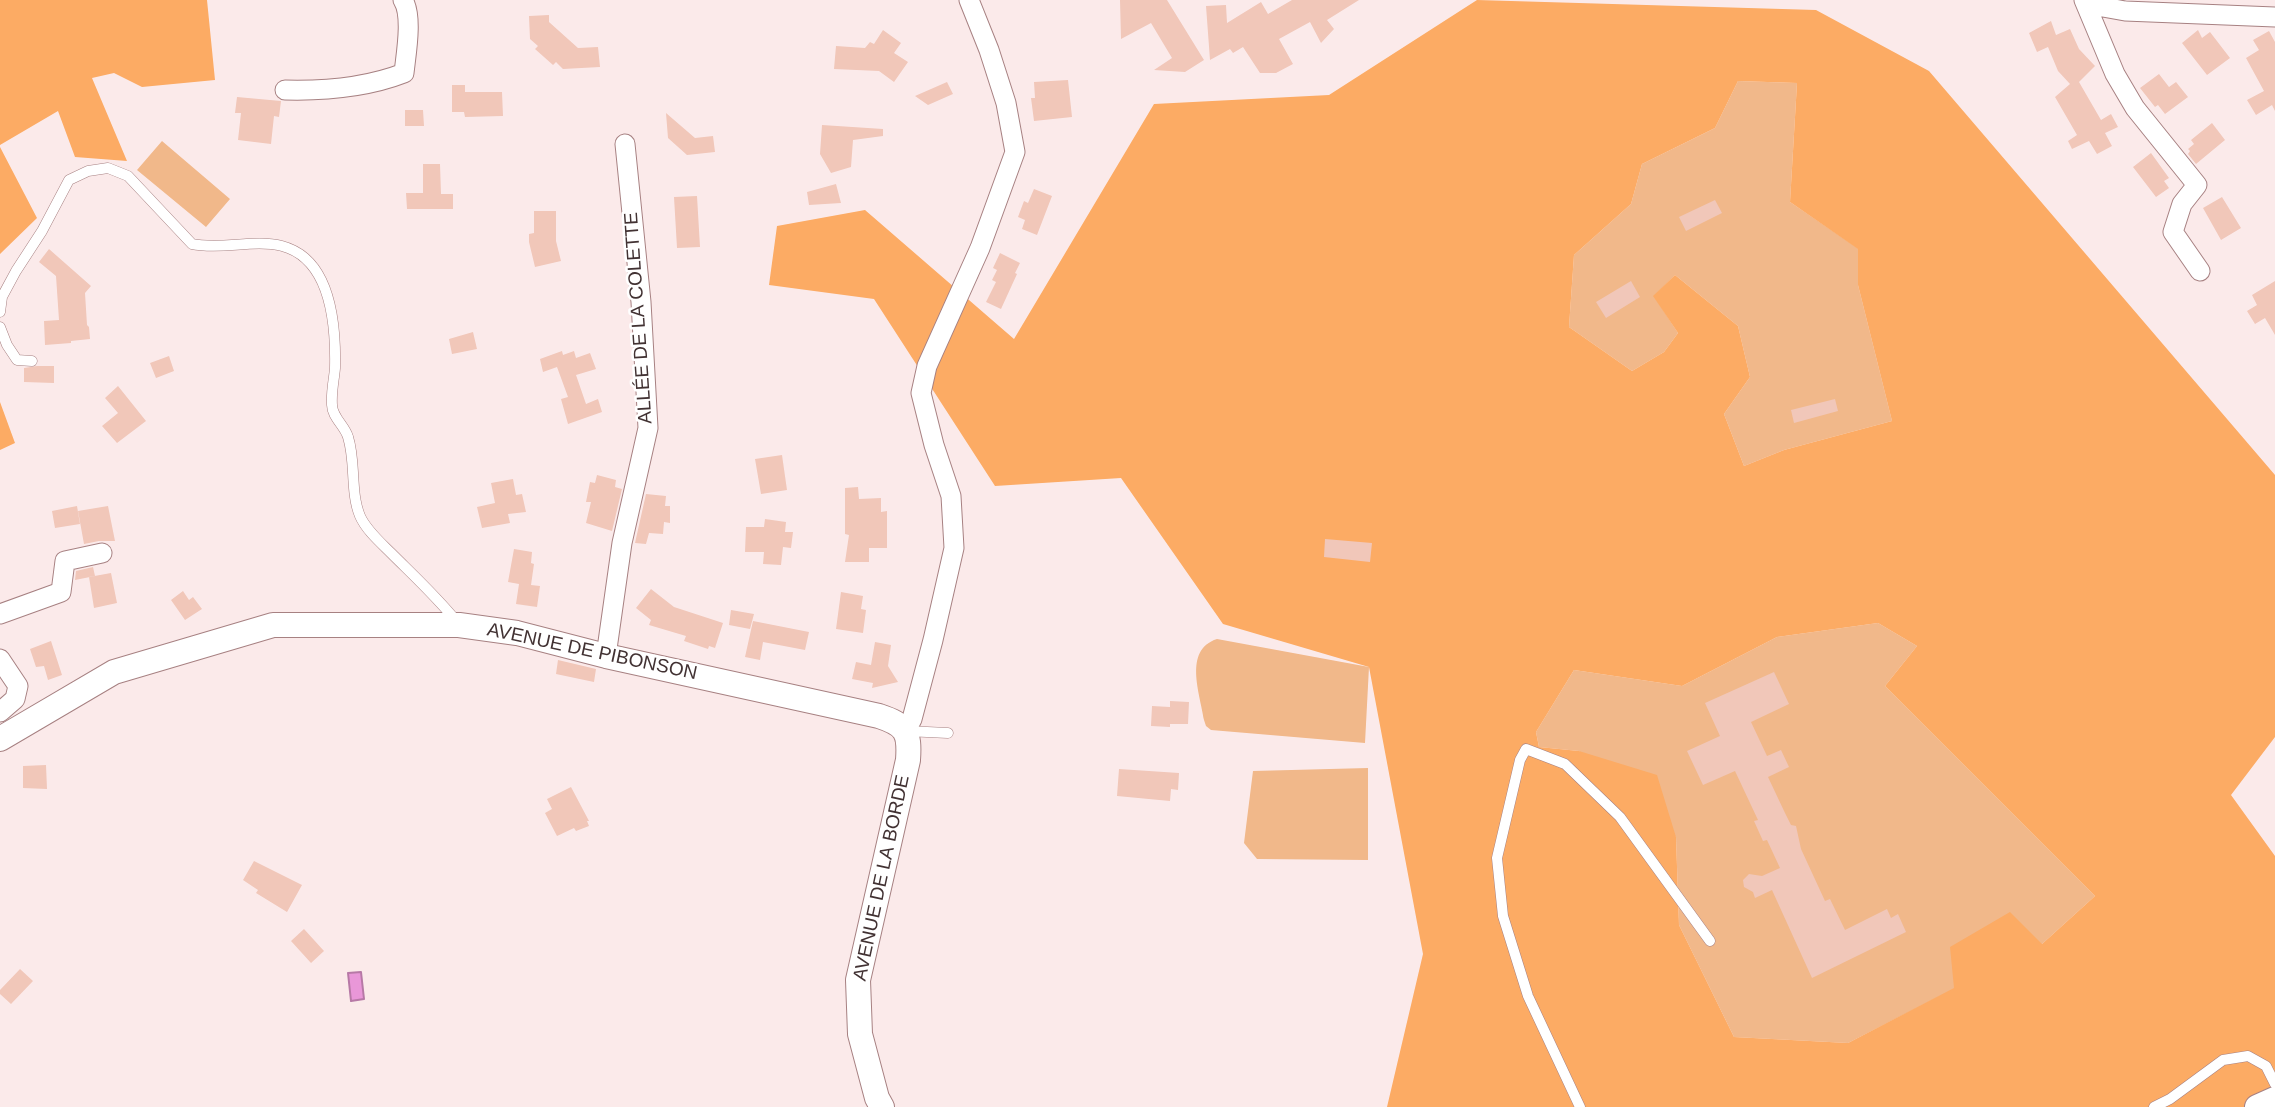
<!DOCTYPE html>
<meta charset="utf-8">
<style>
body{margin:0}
canvas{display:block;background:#fbeaea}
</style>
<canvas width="2275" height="1107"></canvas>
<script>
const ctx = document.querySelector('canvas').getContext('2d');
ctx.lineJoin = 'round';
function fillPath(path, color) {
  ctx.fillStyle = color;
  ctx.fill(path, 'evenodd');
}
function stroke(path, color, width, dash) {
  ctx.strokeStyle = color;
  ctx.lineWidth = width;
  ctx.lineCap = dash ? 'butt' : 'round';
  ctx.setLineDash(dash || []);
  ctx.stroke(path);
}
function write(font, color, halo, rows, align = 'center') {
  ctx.font = font + ' Helvetica,sans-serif';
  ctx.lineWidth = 5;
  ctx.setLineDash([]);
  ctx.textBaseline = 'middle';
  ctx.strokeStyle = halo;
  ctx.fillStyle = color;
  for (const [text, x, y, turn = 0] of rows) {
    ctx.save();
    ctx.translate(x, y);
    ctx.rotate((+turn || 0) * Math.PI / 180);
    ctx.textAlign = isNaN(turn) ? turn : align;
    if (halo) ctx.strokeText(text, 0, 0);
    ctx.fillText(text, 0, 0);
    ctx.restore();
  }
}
const green = new Path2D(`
 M1738 81 1797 83 1790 202 1859 249 1858 285 1892 421 1784 450 1744 466 1724 414 1750 377 1738 326 1675 275 1654 296 1678 333 1664 352 1632 371 1569 327 1574 255 1631 204 1642 164 1715 128Z
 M162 141 230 199 206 227 137 170Z
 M1878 623 1917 646 1885 686 2095 896 2042 944 1848 1043 1734 1037 1679 925 1676 837 1579 751 1539 747 1536 732 1574 670 1682 686 1777 637Z
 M1217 639 1369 667 1365 743 1211 730 1206 726 1204 720C1200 693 1183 650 1217 639Z
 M1368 768V860L1257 859 1244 843 1253 771Z`);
const forest = new Path2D(`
 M0 0H207L215 80 142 87 114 73 92 78 127 161 75 157 58 111 0 145Z
 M1477 0 1816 10 1929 71 2275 475V737L2231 795 2275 856V1107H1387L1423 954 1369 667 1223 624 1121 478 995 486 874 299 769 285 777 226 865 210 1014 339 1154 104 1329 95ZM1738 81 1797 83 1790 202 1858 249V285L1892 421 1784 450 1744 466 1724 414 1750 377 1738 326 1675 275 1653 296 1678 333 1664 352 1632 371 1569 327 1574 255 1631 204 1642 164 1715 128ZM1878 623 1917 646 1885 686 2095 896 2042 944 2010 912 1950 947 1954 988 1848 1043 1734 1037 1679 925 1676 837 1657 775 1579 751 1539 747 1536 732 1574 670 1682 686 1777 637Z
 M0 147 37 218 0 254Z
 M0 402 15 443 0 450Z`);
const water = new Path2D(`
 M361 972 364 999 351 1001 348 973Z`);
const building = new Path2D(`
 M1120 0H1167L1204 60 1185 72 1154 70 1172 58 1151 23 1121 39Z
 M1292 0H1359L1327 20 1334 29 1321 43 1310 22 1279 39 1293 64 1276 73H1260L1243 47 1233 53 1230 49 1210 60 1206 6 1226 5 1227 23 1261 2 1268 14Z
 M549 15V22L578 48 598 47 600 67 563 69 556 62 553 65 535 49 538 46 530 39 529 16Z
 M2051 21 2056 35 2070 29 2079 49 2095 66 2079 82 2101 120 2111 114 2118 127 2105 133 2112 146 2097 154 2089 141 2072 149 2068 141 2077 135 2055 97 2070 84 2058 71 2048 47 2037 52 2029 33Z
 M883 30 901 43 894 53 908 62 894 82 879 71 834 69 836 46 865 48 870 42 874 44Z
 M2198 30 2202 38 2210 32 2230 58 2207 75 2182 43Z
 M2269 31 2275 42V111L2272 105 2256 115 2247 100 2264 91 2246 58 2259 50 2253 40Z
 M2159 74 2169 87 2176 82 2188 97 2165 114 2158 105 2155 107 2140 88Z
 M1068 80 1072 117 1034 121 1031 98H1035L1034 82Z
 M947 82 953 94 928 105 915 96Z
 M452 85H465V92H502L503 116 465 117 464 112H452Z
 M237 97 281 101 279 117 274 116 271 144 238 140 241 113H235Z
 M405 110H423L424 126H405Z
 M666 113 695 138 713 136 715 152 687 155 668 138Z
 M2212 123 2225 140 2196 164 2188 154 2190 151 2188 149 2194 144 2191 140Z
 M822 125 883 129V136L853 140 851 167 831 173 820 154Z
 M2151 153 2169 178 2164 181 2169 188 2156 197 2133 167Z
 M423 164H440L441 194H453V209H407L406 193H423Z
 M836 184 841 203 809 205 807 192Z
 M1034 189 1052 196 1037 235 1022 229 1025 220 1018 217 1024 201 1028 203Z
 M697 196 700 247 677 248 674 197Z
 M2222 197 2241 228 2221 240 2203 208Z
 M1715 200 1722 213 1686 231 1679 217Z
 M534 211H556V241L561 261 535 267 529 242V234L534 233Z
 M49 249 91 286 85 293 87 325 89 327 90 339 71 341V343L45 345 44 321 59 320 56 276 39 262Z
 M1000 253 1020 263 1015 273 1017 274 1001 309 986 302 996 282 992 280 997 270 993 268Z
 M1631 281 1640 297 1606 318 1596 302Z
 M2275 281V335L2265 318 2255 324 2247 311 2257 305 2252 295Z
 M473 332 477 349 452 354 449 339Z
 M562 351 563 355 574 351 576 358 590 353 596 369 576 375 586 404 598 399 602 412 568 424 561 399 568 397 557 367 543 372 540 359Z
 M169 356 174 371 156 378 150 363Z
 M37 366H54V383L24 382V368Z
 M118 386 146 421 117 443 102 426 118 413 105 398Z
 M1835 399 1838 411 1794 423 1791 410Z
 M782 455 787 490 761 494 755 459Z
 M597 475 616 480 615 487 622 489 612 531 586 523 591 502H586L590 482 595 483Z
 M513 479 516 495 522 494 526 512 508 514 510 523 482 528 477 507 495 503 491 483Z
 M858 487 859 499 881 498V512L887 511V548H869V562H845L849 535 845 534V488Z
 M646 494 666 496 665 506H670V523L664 522 663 534 649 533 646 544 635 543Z
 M77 506 80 524 55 528 52 511Z
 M108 506 115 541H99L84 544 78 511Z
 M765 519 786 522 785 532H793L791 548 783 547 781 565 763 564 764 552H745L746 527H764Z
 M1325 539 1372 543 1370 562 1324 557Z
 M514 549 532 552 531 563 534 564 531 585 540 586 537 607 516 604 519 584 508 582Z
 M93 567 95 576 75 580 76 571Z
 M111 573 117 603 94 608 89 577Z
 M651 589 674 607 723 623 715 648 709 646 708 649 684 641 686 636 649 625 651 620 636 608Z
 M183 591 189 600 193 597 202 609 185 620 171 600Z
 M841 592 863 596 861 609 866 610 863 633 836 629Z
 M731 610 754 614 750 629 729 625Z
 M753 621 809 632 805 650 763 642 760 660 745 657Z
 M51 641 62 675 48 680 44 666 36 667 30 649Z
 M875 642 891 645 888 666 898 682 872 688 873 683 852 679 856 662 871 665Z
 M558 660 596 669 594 682 556 674Z
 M1774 672 1789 704 1751 722 1767 756 1781 750 1789 767 1768 777 1785 813 1791 825 1796 826 1801 849 1825 901 1830 899 1845 930 1887 909 1891 918 1898 914 1906 932 1812 978 1772 890 1755 898 1753 892 1744 887 1743 880 1749 874 1762 876 1780 868 1767 840 1763 841 1754 821 1758 820 1735 771 1703 785 1687 751 1720 736 1705 703Z
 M1170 701 1189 702 1188 724H1170V727L1151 726 1152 706 1170 707Z
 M46 765 47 789 23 788V766Z
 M1119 769 1179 773 1178 790 1171 789 1170 801 1117 796Z
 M571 787 589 821H587L589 826 576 831 574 828 557 836 545 813 552 809 547 799Z
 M254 861 302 885 287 912 256 893 258 890 243 880Z
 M304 929 324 951 311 963 291 941Z
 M20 969 33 981 11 1004 0 994V990Z`);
const service = new Path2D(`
 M0 312 2 297 16 271 42 231 69 180 88 171 108 168 128 176 192 244C221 250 254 239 282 246 331 259 336 325 335 368 334 380 331 392 332 405 332 417 345 426 348 437 356 462 350 492 360 516 366 530 381 543 391 553 413 575 437 597 457 622
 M0 327 7 345 17 360 32 361
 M906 731 948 733
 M1580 1107 1528 996 1503 916 1497 858 1520 760 1526 749 1565 764 1620 817 1710 941
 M2154 1107 2170 1099 2223 1060 2248 1056 2266 1066 2275 1084`);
const minor = new Path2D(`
 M2084 0 2115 74 2135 108 2197 185 2182 204 2173 232 2200 271
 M2086 4 2125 11 2275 17
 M285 90C324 91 368 87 404 73 406 54 413 16 403 0
 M0 614 61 592 65 561 102 553
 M606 656 622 543 648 428 641 302 625 144
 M0 659 18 686 15 699 0 712
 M906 731 912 719 933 640 954 548 951 496 934 445 921 393 927 366 980 248 1015 152 1006 103 989 50 969 0`);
const tertiary = new Path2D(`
 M0 739 114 672 273 625H459L517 633 606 656 879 716C906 725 910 732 908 760L858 980 860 1034 877 1098 882 1107
 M2257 1107 2275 1099`);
const streetNames = [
 ["ALLÉE DE LA COLETTE",639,318,-94],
 ["AVENUE DE PIBONSON",592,652,12],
 ["AVENUE DE LA BORDE",882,878,-78]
];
fillPath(green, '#f1b88a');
fillPath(forest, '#fcab64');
fillPath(water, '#e997d8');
stroke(water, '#b779a6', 2);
fillPath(building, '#f1c7b9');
stroke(service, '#a78182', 11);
stroke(minor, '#a78182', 21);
stroke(tertiary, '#a78182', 26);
stroke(service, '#fff', 10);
stroke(minor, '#fff', 19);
stroke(tertiary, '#fff', 24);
write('19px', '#423233', '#fff', streetNames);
</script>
